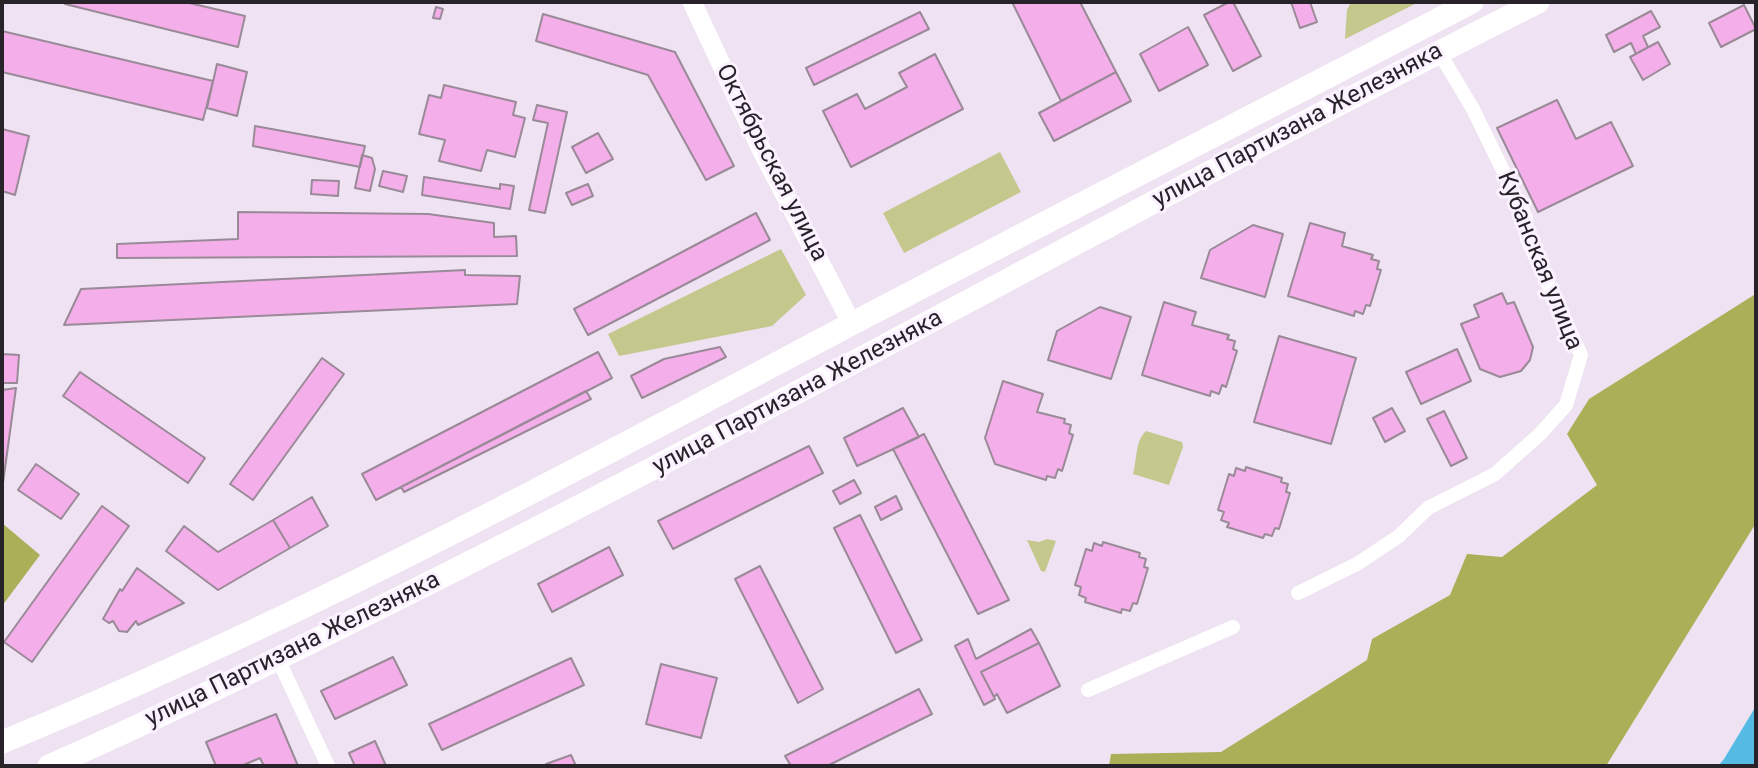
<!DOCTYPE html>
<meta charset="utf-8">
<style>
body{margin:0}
#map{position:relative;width:1758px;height:768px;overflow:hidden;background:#efe3f3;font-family:Roboto,sans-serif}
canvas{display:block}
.frame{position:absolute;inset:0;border:4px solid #272329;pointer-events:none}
</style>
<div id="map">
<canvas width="1758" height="768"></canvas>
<div class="frame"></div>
</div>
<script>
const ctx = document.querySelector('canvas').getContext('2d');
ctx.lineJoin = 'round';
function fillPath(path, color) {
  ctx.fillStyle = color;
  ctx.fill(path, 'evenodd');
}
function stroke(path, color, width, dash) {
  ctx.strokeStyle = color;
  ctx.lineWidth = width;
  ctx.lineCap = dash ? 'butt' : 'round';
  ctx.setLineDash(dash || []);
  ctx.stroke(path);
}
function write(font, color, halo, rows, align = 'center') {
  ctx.font = font + ' Roboto,sans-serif';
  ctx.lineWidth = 6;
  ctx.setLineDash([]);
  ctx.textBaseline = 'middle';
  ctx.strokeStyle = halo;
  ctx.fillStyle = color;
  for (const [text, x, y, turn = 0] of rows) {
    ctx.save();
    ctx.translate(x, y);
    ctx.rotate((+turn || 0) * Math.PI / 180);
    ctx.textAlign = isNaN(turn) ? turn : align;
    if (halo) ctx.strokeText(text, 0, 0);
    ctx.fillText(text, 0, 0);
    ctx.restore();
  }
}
const green = new Path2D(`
 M1351 2H1419L1345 39 1347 10Z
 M1000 152 1021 192 904 253 883 213Z
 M781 249 806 295 772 326 619 356 608 334Z
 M1146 431 1182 442 1183 447 1169 485 1133 474C1137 460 1135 441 1146 431Z
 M1047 539 1056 541 1045 572 1041 571 1027 540 1039 542Z`);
const forest = new Path2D(`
 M1754 295 1756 296V523L1606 766H1109L1111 754 1221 752 1367 660 1372 639 1450 595 1467 554 1502 557 1597 485 1567 434 1589 399Z
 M2 523 40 555 2 606Z`);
const water = new Path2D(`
 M1756 706V766H1718L1724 759Z`);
const building = new Path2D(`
 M66 2H185L245 16 238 47 65 4Z
 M1012 2H1080L1116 72 1061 101Z
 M1229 2H1233L1261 56 1233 71 1204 15Z
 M1291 2H1310L1317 22 1300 28Z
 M1744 5 1756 29 1721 47 1709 23Z
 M436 7 443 9 440 19 433 18Z
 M1651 11 1660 27 1643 36 1648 47 1636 54 1631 43 1614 52 1606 35Z
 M920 12 929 29 814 85 806 68Z
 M543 14 675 52 734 166 706 180 648 75 536 41Z
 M1188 27 1208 65 1159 91 1140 54Z
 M2 31 213 81 203 120 2 72Z
 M1658 42 1670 64 1643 80 1630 57Z
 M935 54 963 109 851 167 823 111 857 94 865 109 907 87 899 73Z
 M217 64 247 72 237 116 207 108Z
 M1116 72 1131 101 1054 141 1039 113Z
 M444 85 516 102 513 115 525 118 515 157 487 150 481 171 439 161 445 140 419 134 429 95 441 98Z
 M1557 100 1576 139 1611 122 1633 166 1538 212 1497 128Z
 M537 105 567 112 545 213 529 210 548 123 533 120Z
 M255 126 365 146 360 167 253 146Z
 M2 129 29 136 15 195 2 191Z
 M598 133 613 159 586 173 572 147Z
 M362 155 372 158 375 169 370 191 355 188Z
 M383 171 407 176 403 192 379 186Z
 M424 177 500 189V184L514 186 510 209 422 195Z
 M312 180 339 181 338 196 311 194Z
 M588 184 593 196 572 205 566 193Z
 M238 212 428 214 494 223V237L516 236 517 256 117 258V244L238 239Z
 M756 213 770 240 588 335 574 309Z
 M1310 223 1345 233 1342 246 1373 255 1371 259 1379 261 1377 269 1381 270 1370 306 1366 305 1363 314 1355 311 1354 316 1288 296Z
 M1253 225 1283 234 1265 297 1201 278 1210 250Z
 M465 270V275L520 276 517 304 64 325 81 289Z
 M1502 293 1507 304 1514 302 1533 347 1530 360 1521 371 1500 377 1480 369 1461 324 1479 317 1474 305Z
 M1164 302 1196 312 1192 325 1229 335 1227 339 1235 341 1233 349 1237 351 1226 387 1222 385 1219 394 1211 391 1210 396 1142 375Z
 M1100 307 1131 317 1111 379 1048 360 1057 331Z
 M1279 336 1356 358 1331 444 1254 422Z
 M720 347 726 357 642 398 631 376 664 359Z
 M1457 349 1471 381 1421 404 1406 372Z
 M598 352 612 378 376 500 362 474Z
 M2 354 19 355 17 383H2Z
 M322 358 344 374 253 500 230 484Z
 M80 372 205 458 188 483 63 396Z
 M1003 381 1043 394 1037 412 1065 419 1064 423 1071 425 1069 433 1073 435 1062 471 1058 469 1055 478 1047 476 1046 480 995 464 985 438Z
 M16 388 2 490V390Z
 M586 391 591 399 404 492 401 487Z
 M903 408 919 437 857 466 844 438Z
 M1392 408 1405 431 1385 442 1373 418Z
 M1444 411 1467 458 1451 466 1427 419Z
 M924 434 1009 600 978 614 893 449Z
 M809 446 823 473 673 549 658 521Z
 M36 464 79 494 61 519 18 490Z
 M1246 467 1282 478 1281 482 1288 484 1286 492 1290 493 1279 529 1275 528 1272 536 1265 534 1263 538 1227 527 1229 523 1221 520 1224 512 1218 510 1229 474 1234 476 1236 468 1245 471Z
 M854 480 861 493 840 504 833 491Z
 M896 496 902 509 881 520 875 507Z
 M312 497 328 526 290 548 273 520Z
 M102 506 129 526 32 662 4 642Z
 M860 515 922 640 896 653 834 528Z
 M273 520 290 548 218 590 166 551 184 526 218 552Z
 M1103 542 1140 553 1139 557 1146 559 1144 567 1148 568 1137 604 1133 603 1130 611 1122 609 1121 613 1085 602 1086 598 1079 595 1081 587 1075 585 1086 549 1092 551 1094 543 1102 546Z
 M609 547 623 575 552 612 538 584Z
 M760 566 823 689 798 703 735 579Z
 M137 568 184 603 138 625 136 621 127 632 119 631 113 621 109 623 103 619 120 589 122 591Z
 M1031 629 1039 643 981 672 995 699 984 705 955 646 968 639 976 659Z
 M1039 643 1060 686 1007 713 997 694 994 697 981 672Z
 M393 657 407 685 335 719 321 691Z
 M571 658 584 685 442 750 429 724Z
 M661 664 717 678 701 738 646 724Z
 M919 689 932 714 827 766H791L785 756Z
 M276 714 298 766H264L260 758 241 766H216L206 742Z
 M375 741 386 766H355L349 753Z
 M571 755 576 766H547L546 764Z`);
const minor = new Path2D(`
 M1298 593 1357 564 1399 536 1428 508 1495 474 1540 434 1566 405 1581 355 1527 239 1526 218 1473 109 1439 52
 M278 659 328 766
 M1088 690 1233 627`);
const secondary = new Path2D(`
 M692 2 760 147 852 324`);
const primary = new Path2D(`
 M2 742C295 622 576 470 855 322 1060 214 1267 109 1472 2
 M49 766C175 711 298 649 421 587 797 399 1163 191 1538 2`);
const streetNames = [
 ["улица Партизана Железняка",1298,126,-28],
 ["Октябрьская улица",771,163,63],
 ["Кубанская улица",1539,261,68],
 ["улица Партизана Железняка",798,393,-28],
 ["улица Партизана Железняка",293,650,-26]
];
fillPath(green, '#c4c88d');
fillPath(forest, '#abaf57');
fillPath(water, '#55bbe5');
fillPath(building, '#f4aeea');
stroke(building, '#9a8a97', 2);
stroke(minor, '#fff', 14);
stroke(secondary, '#fff', 19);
stroke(primary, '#fff', 23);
write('24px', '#272329', '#fbf1ff', streetNames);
</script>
